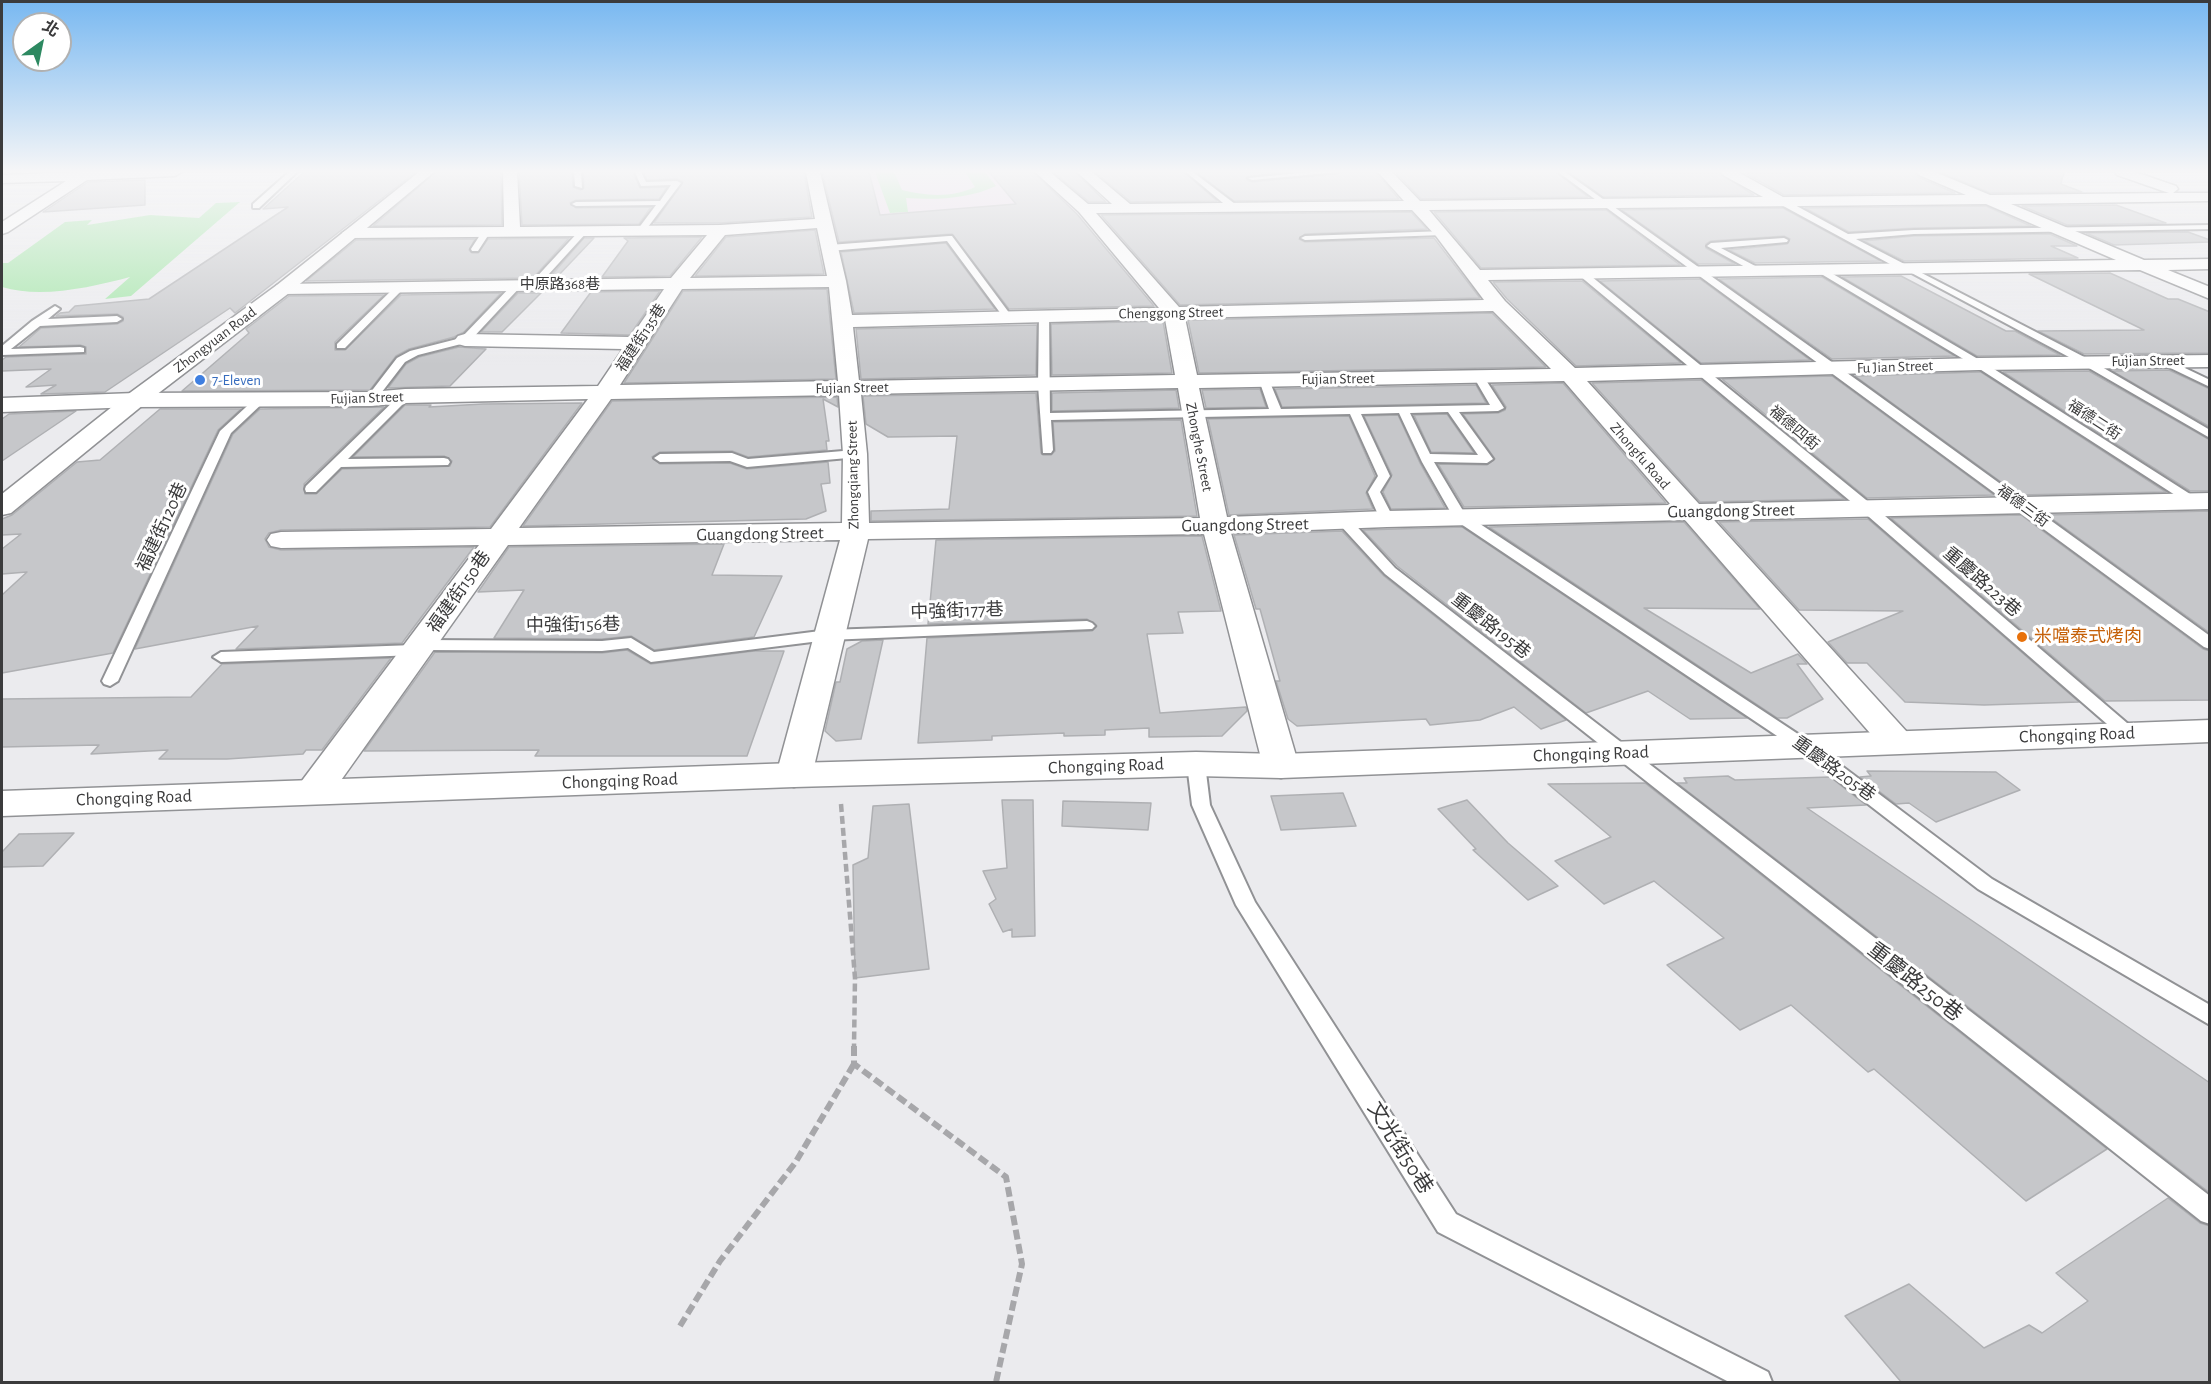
<!DOCTYPE html>
<meta charset="utf-8">
<style>
body{margin:0}
#map{position:relative;width:2211px;height:1384px;overflow:hidden;background:#ebebee;font-family:"Alegreya Sans","Noto Sans TC",sans-serif}
canvas{display:block}
.frame{position:absolute;inset:0;border:3px solid #3b3b3c;pointer-events:none}
.north{position:absolute;left:12px;top:12px;width:60px;height:60px;box-sizing:border-box;background:#fff;border:2px solid #b1b1b1;border-radius:50%;rotate:33deg;font-size:16px;font-weight:700;line-height:24px;text-align:center;color:#3b3b3c}
.north::after{content:'';display:block;margin:auto;width:21px;height:27px;background:#2d8961;clip-path:polygon(50% 0,100% 100%,50% 72%,0 100%)}
</style>
<div id="map">
<canvas width="2211" height="1384"></canvas>
<div class="frame"></div>
<div class="north">北</div>
</div>
<script>
const ctx = document.querySelector('canvas').getContext('2d');
ctx.lineJoin = 'round';
function fillPath(path, color) {
  ctx.fillStyle = color;
  ctx.fill(path, 'evenodd');
}
function stroke(path, color, width, dash) {
  ctx.strokeStyle = color;
  ctx.lineWidth = width;
  ctx.lineCap = dash ? 'butt' : 'round';
  ctx.setLineDash(dash || []);
  ctx.stroke(path);
}
function write(font, color, halo, rows, align = 'center') {
  ctx.font = font + ' "Alegreya Sans","Noto Sans TC",sans-serif';
  ctx.lineWidth = 6;
  ctx.setLineDash([]);
  ctx.textBaseline = 'middle';
  ctx.strokeStyle = halo;
  ctx.fillStyle = color;
  for (const [text, x, y, turn = 0] of rows) {
    ctx.save();
    ctx.translate(x, y);
    ctx.rotate((+turn || 0) * Math.PI / 180);
    ctx.textAlign = isNaN(turn) ? turn : align;
    if (halo) ctx.strokeText(text, 0, 0);
    ctx.fillText(text, 0, 0);
    ctx.restore();
  }
}
const education = new Path2D(`
 M830 172H1042L1084 210 1073 215 985 227 888 240 829 246Z`);
const green = new Path2D(`
 M875 172H894L902 190C926 196 952 198 975 187L965 172H985L996 186C968 199 937 200 906 198L908 212 890 213Z
 M240 202 131 296 105 299 130 277C92 287 41 299 2 287V263H8L65 222 92 220 87 225 150 215 199 218 216 203Z`);
const building = new Path2D(`
 M304 172H416L235 313 230 308 105 392 41 394 56 385 26 387 51 369 2 371V360L6 357 86 354V347L80 345 19 347 41 328 117 324 123 321V317L117 314 56 316 60 313 69 312 75 306 149 299 288 207 263 209Z
 M436 172H501L502 225 373 226Z
 M519 172H572L573 187 581 190 584 188 583 172H633L640 188 667 187 659 199 576 200 570 203 576 208 651 207 639 224 522 225Z
 M643 172H804L812 217 720 223H654L683 182 677 179 647 180Z
 M822 172H869L880 215 1016 204 989 172H1033L1077 214 1154 306 1009 309 952 234 839 242Z
 M1053 172H1075L1106 202H1089Z
 M1095 172H1184L1217 201 1131 202Z
 M1196 172H1291L1246 177 1247 180 1252 182 1338 174 1340 172H1376L1399 199 1234 201Z
 M1395 172H1556L1588 197 1421 199Z
 M1568 172 1719 173 1754 195 1603 197Z
 M1829 172H1915L1918 177 1955 193 1784 195 1745 173Z
 M1940 172H2064L2061 184 2082 192 1990 193Z
 M145 180V205L43 212 88 182Z
 M2116 205 2166 223 2067 225 2022 206Z
 M1986 206 2031 226 1914 228 1849 232 1805 208Z
 M1783 208 1881 261 1755 263 1729 250 1787 244 1790 239 1784 236 1711 241 1706 244V248L1735 264H1698L1622 210Z
 M1606 210 1680 265 1481 268 1434 212Z
 M1411 212 1427 229 1305 234 1299 239 1305 242 1434 238 1480 298 1180 305 1101 215Z
 M815 230 824 274 695 276 726 237Z
 M2188 232 2210 240V242L2114 245 2086 233Z
 M2050 234 2077 246H2051L2078 258 1904 261 1864 241 1914 236Z
 M702 237 670 276 602 277 628 241 624 238Z
 M569 238 533 278 306 281 356 240 475 239 469 250 472 253H478L488 239Z
 M584 238H594L556 278H549Z
 M946 243 995 309 854 313 841 252Z
 M2110 273 2168 299H2178L2210 312V353L2084 354 2038 331 2144 330 2029 274Z
 M1901 276 2006 331H2015L2060 355 1977 356 1842 277Z
 M1822 277 1955 356 1832 359 1719 279Z
 M1700 279 1810 360 1701 363 1600 281Z
 M1582 281 1681 363 1576 366 1507 299 1493 282Z
 M827 289 836 379 624 383 683 291Z
 M660 291 630 335 561 333 591 292Z
 M501 293 464 332 454 337 409 349 396 356 370 390 182 391 249 333 246 329 289 296 384 295 335 342V350H345L401 295Z
 M518 293H541L502 332H481Z
 M1492 313 1546 367 1199 373 1188 320Z
 M1163 321 1172 373 1052 375 1051 324Z
 M1037 325 1036 375 861 379 856 329Z
 M459 347 486 349 450 386 388 388 406 364 419 357Z
 M2169 370 2210 389V427L2112 371Z
 M2089 371 2210 440V491H2190L2003 372Z
 M1979 372H1981L2166 492 2019 495 1855 376Z
 M1832 376 1994 495 1867 498 1722 379Z
 M1701 380 1844 499 1700 502 1592 383Z
 M1563 383 1666 503 1464 507 1438 464 1487 465 1495 459 1463 414 1498 413 1505 410 1506 407 1492 385Z
 M1476 385 1486 403 1282 407 1275 389Z
 M1260 389 1266 407 1206 408 1202 390Z
 M1176 390 1179 408 1052 411V393Z
 M1036 393 1041 453 1043 455H1051L1055 451 1053 422 1181 420 1197 516 871 521V511L949 509 957 436 888 437 866 424 863 396Z
 M837 397 838 407 823 399 829 441H826L827 450 748 457 732 451 660 452 652 457 660 464 730 463 747 469 828 462 830 483 821 484 826 511 806 519 523 526 612 401Z
 M582 403 490 527 281 530 269 533 265 539 269 547 281 550 474 547 402 643 236 649 258 626 135 649 233 434 260 409 384 407 304 484 305 494H316L342 469 450 466 452 461 444 456 353 457 405 405H431L429 407 483 404Z
 M160 409H241L218 430 113 653 2 673V595L27 572 2 574V549L21 534 2 535V519L12 515 77 462 100 460Z
 M76 411 2 461V419L9 414Z
 M1447 414 1474 453 1431 452 1414 415Z
 M1398 415 1420 463 1445 508 1391 509 1383 492 1392 475 1364 416Z
 M1349 416 1375 476 1366 493 1373 509 1229 515 1208 419Z
 M2210 511V633L2047 515Z
 M2021 515 2203 649 2210 651V700L2105 701 1891 518Z
 M1868 519 2079 702 1984 705 1905 702 1867 663H1847L1828 642 1903 611 1799 610 1719 522Z
 M1684 522 1760 609 1644 608 1751 673 1798 654 1807 664H1797L1823 699 1787 718H1777L1489 527Z
 M1462 527 1747 718 1690 719 1648 691 1586 713 1397 566 1363 530Z
 M1342 531 1384 576 1566 720 1541 729 1514 707 1480 720 1430 725 1426 719 1297 726 1288 719 1276 681H1280L1260 609H1256L1234 535Z
 M1202 536 1221 611 1178 612 1183 633 1147 634 1160 713 1246 707 1247 711 1222 736 1149 737V728L1105 730V735L1064 736V733L992 736V740L918 743 927 638 1092 631 1097 626 1087 619 928 624 936 540Z
 M724 544 712 575 782 576 754 637 654 650 631 636 602 639 494 638 524 590 478 592 509 547Z
 M883 640 861 739 836 741 825 731 836 682H840L847 649 862 641Z
 M627 650 651 664 754 651H784L747 756H535L539 750 364 751 435 652 602 653Z
 M391 658 322 750H306L303 754 227 759H159L168 750 91 754 99 745 2 747V699L191 697 222 664Z
 M1867 771 1996 772 2020 790 1936 822 1909 803 1896 804 1860 777 1871 776Z
 M1728 776 1735 780 1830 777 1866 805 1807 808 2210 1083V1193L1677 783H1687L1684 778Z
 M1645 783 2107 1149 2026 1201 1874 1069 1868 1072 1791 1005 1740 1030 1667 965 1724 938 1654 881 1604 904 1555 861 1611 837 1548 784Z
 M1343 793 1356 826 1281 830 1271 796Z
 M1002 800H1033L1035 936 1012 937V929L1003 932 989 904 996 899 983 871 1007 868Z
 M1467 800 1508 843 1558 886 1528 900 1473 850 1476 849 1438 809Z
 M1063 801 1151 803 1148 830 1062 826Z
 M909 804 929 969 855 978 853 865 868 858 873 806Z
 M74 833 43 866 2 867V852L19 834Z
 M2168 1198 2200 1223 2210 1226V1383H1902L1845 1316 1909 1284 1984 1348 2029 1325 2042 1333 2088 1301 2056 1273Z`);
const pathFar1 = new Path2D(`
 M841 804 855 978 854 1047`);
const path = new Path2D(`
 M854 1046V1064L1006 1177 1022 1264 996 1382
 M680 1326 720 1261 795 1163 854 1064`);
const service = new Path2D(`
 M289 172H297L259 208H253V204Z
 M574 172H581L582 188 575 186Z
 M635 172H641L646 182 677 181 681 183 645 231 638 229 656 205 576 206 572 204 576 202 660 201 671 185 641 186Z
 M1186 172H1193L1235 204V208H1229Z
 M1310 172H1338L1252 180 1248 178Z
 M1558 172H1565L1864 385 2210 636V649L2204 647Z
 M1776 198H1782L1848 234 1914 230 2210 225V229L1914 234 1856 239 2090 360 2210 430V438L2082 364 1906 270H1901L1776 202Z
 M484 229 491 231 478 251H472L471 249Z
 M581 229 588 231 538 286H532V282Z
 M1445 231 1446 233 1442 235 1305 240 1301 238 1305 236Z
 M949 236H952L1010 314V318H1004L947 241 829 251 825 248 829 245Z
 M1784 238 1788 240 1787 242 1721 248 1759 268 1760 270 1756 273 1707 246 1711 243Z
 M1821 267 1983 362 2201 501 2194 505 2189 504 1975 366 1818 272 1817 270Z
 M1580 272H1586L1871 504 2134 729 2137 733 2134 737H2122L1861 510 1580 276Z
 M515 282 523 284 469 342 418 355 405 362 375 401H367V397L397 358 410 351 461 338Z
 M398 284 406 286 345 348H337V344Z
 M55 306 60 309 48 319 117 316 122 319 117 322 40 326 11 349 80 347 84 348V352L2 355V346L32 321Z
 M1044 313 1049 316 1050 413 1269 409 1259 380 1264 377 1269 380 1281 409 1490 405 1473 376 1474 374H1482L1504 408 1498 411 1459 412 1493 459 1487 463 1434 462 1465 514 1810 742 1992 879 2210 1005V1025L1978 889 1798 750 1455 520 1422 462 1399 413 1361 414 1390 476 1380 492 1394 519 1387 523 1380 519 1368 492 1378 476 1350 414 1051 420 1053 450 1051 453H1043L1038 385 1039 316ZM1448 412 1478 455 1430 454 1410 413Z
 M2164 358 2210 380V387L2160 363 2159 361Z
 M405 393 409 394V398L348 459 444 458 448 459 450 462 448 465 341 467 316 492H306L305 489 306 486 401 394Z
 M262 395 268 398 266 400 231 433 118 681 110 686 104 684 102 681 220 431 258 396Z
 M855 450 859 451V457L747 467 730 461 660 462 654 458 660 454 732 453 748 459Z
 M1345 518 1350 519 1395 568 2210 1196V1224L2201 1221 1385 574 1340 525 1338 522Z
 M1087 621 1092 623 1095 626 1092 629 828 640 651 662 628 648 602 651 426 650 424 653 418 655 221 662 213 657 221 652 414 645 416 642 422 640 602 641 631 638 654 652 828 630Z
 M1196 758 1202 760 1205 764 1210 805 1255 902 1456 1214 1768 1372 1772 1382H1729L1438 1232 1236 905 1192 805 1187 764 1190 760Z`);
const minor = new Path2D(`
 M80 172H182L175 176 87 180 8 232 2 234V222L66 181 2 183V175Z
 M503 172H517L520 227 720 225 815 219 806 172H820L846 281 852 315 1159 308 1079 212 1035 172H1050L1088 204H1112L1077 172H1092L1130 204 1404 201 1378 172H1392L1420 201 1763 197 1723 175 1721 172H1738L1783 197 1966 195 1919 175 1917 172H1935L1990 195 2169 193 2117 175 2115 172H2135L2176 186 2178 189 2173 193H2210V201L2011 204 2144 260 2210 259V269L2168 270 2210 287V299L2140 270 1488 280 1505 301 1575 368 1979 358 2210 355V367L1979 370 1587 381 1699 504 2210 493V509L1714 520 1907 732 1912 740 1907 748 1895 751 1883 748 1685 520 1387 527 1231 533 1299 766 1294 774 1281 778 1268 774 1263 766 1204 534 868 539 812 775 807 783 794 787 781 783 776 775 840 540 508 545 327 800 314 803 301 800 296 791 301 782 479 545 281 548 271 546 267 540 271 534 281 532 491 529 588 399 405 403 371 406 135 407 2 412V398L135 393 371 392 405 389 598 386 623 349 465 346 458 344 455 340 458 336 465 334 631 337 664 289 283 294 277 293 274 289 277 285 283 284 671 278 707 235 350 238 342 233 350 228 504 227ZM1986 204 2116 260 1480 270 1429 210ZM1412 210 1436 236 1484 300 1179 307 1096 213ZM817 228 827 276 690 278 725 235ZM829 287 838 381 620 385 682 289ZM1493 311 1551 369 1197 375 1185 318ZM1165 319 1175 375 859 381 853 327ZM1564 381 1671 505 1387 511 1227 517 1199 388ZM1178 388 1200 518 869 523 867 454 861 394ZM839 395 843 454 842 523 519 528 611 399Z`);
const tertiary = new Path2D(`
 M419 172H434L289 293 143 405 11 513 2 515V494L127 395 277 285Z
 M2210 720V742L1281 778 1196 776 794 787 2 816V791L794 763 1196 752 1281 754Z`);
const markers = [
 [200,380,6,"#3f7fe0"],
 [2022,637,6,"#e8710a"]
];
const farStreetnames = [
 ["中原路368巷",560,284],
 ["Chenggong Street",1171,313,-1],
 ["福建街135巷",641,338,-57],
 ["Zhongyuan Road",215,340,-37],
 ["Fujian Street",2148,361,-1],
 ["Fu Jian Street",1895,367,-2],
 ["Fujian Street",1338,379,-1],
 ["Fujian Street",852,388,-1],
 ["Fujian Street",367,398,-2],
 ["福德二街",2094,420,33],
 ["福德四街",1794,428,40],
 ["Zhonghe Street",1199,447,79],
 ["Zhongfu Road",1640,456,49],
 ["Zhongqiang Street",853,475,-91],
 ["福德三街",2023,506,36]
];
const farShopnames = [
 ["7-Eleven",212,380]
];
const streetNames = [
 ["Guangdong Street",1731,511,-1],
 ["Guangdong Street",1245,525,-1],
 ["福建街120巷",162,527,-65],
 ["Guangdong Street",760,534,-1],
 ["重慶路223巷",1982,582,41],
 ["福建街150巷",459,592,-55],
 ["中強街177巷",957,611,-2],
 ["中強街156巷",573,625,-1],
 ["重慶路195巷",1491,626,38],
 ["Chongqing Road",2077,735,-2],
 ["Chongqing Road",1591,754,-2],
 ["Chongqing Road",1106,766,-2],
 ["重慶路205巷",1834,769,36],
 ["Chongqing Road",620,781,-2],
 ["Chongqing Road",134,798,-2]
];
const foodNames = [
 ["米噹泰式烤肉",2034,637]
];
const nearStreetnames = [
 ["重慶路250巷",1915,982,38],
 ["文光街50巷",1400,1148,58]
];
fillPath(education, '#eddbec');
fillPath(green, '#a2e5a7');
fillPath(building, '#c6c7ca');
stroke(building, '#afb0b3', 1.5);
stroke(service, '#919295', 4);
stroke(minor, '#919295', 3);
stroke(tertiary, '#919295', 3);
stroke(pathFar1, '#a7a7aa', 4.5, [8, 4]);
stroke(path, '#a7a7aa', 6, [10, 4.5]);
fillPath(service, '#fff');
fillPath(minor, '#fff');
fillPath(tertiary, '#fff');
const sky = ctx.createLinearGradient(0, 0, 0, 365);
sky.addColorStop(0, '#78b8f1');
sky.addColorStop(0.47, '#f6f6f7');
sky.addColorStop(1, '#f6f6f700');
ctx.fillStyle = sky;
ctx.fillRect(0, 0, 2211, 365);
for (const [x, y, r, color] of markers) {
  const dot = new Path2D();
  dot.arc(x, y, r, 0, 2 * Math.PI);
  ctx.fillStyle = color;
  ctx.fill(dot);
  stroke(dot, '#fff', 2);
}
write('15px', '#3b3b3c', '#fff', farStreetnames);
write('15px', '#366cbe', '#fff', farShopnames, 'left');
write('18px', '#3b3b3c', '#fff', streetNames);
write('18px', '#c56008', '#fff', foodNames, 'left');
write('21px', '#3b3b3c', '#fff', nearStreetnames);
</script>
